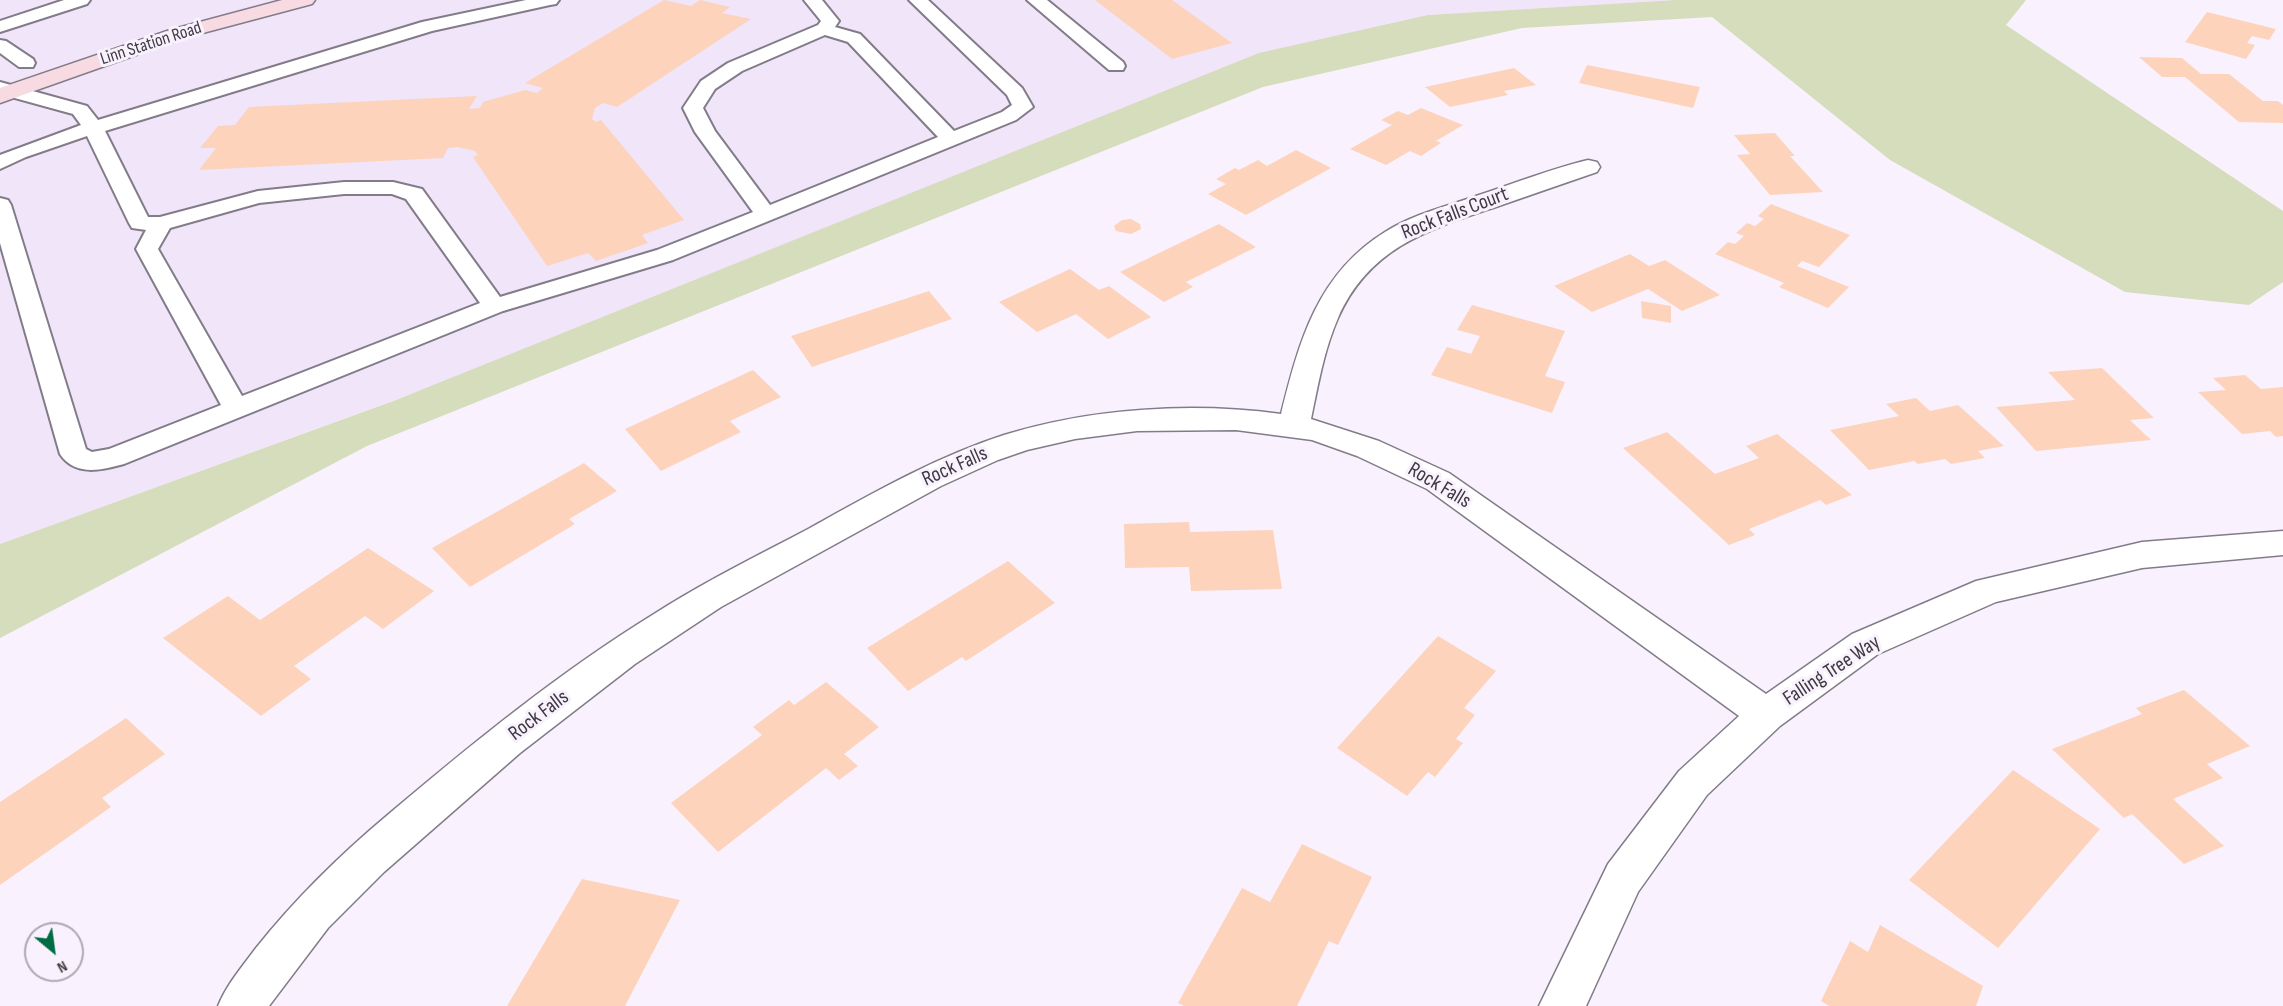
<!DOCTYPE html>
<style>
body{margin:0}
#map{position:relative;width:2283px;height:1006px;overflow:hidden;background:#f9f2fe;font-family:"Sofia Sans Condensed",sans-serif}
canvas{display:block}
.north{position:absolute;left:24px;top:922px;width:60px;height:60px;box-sizing:border-box;background:#f9f2fe;border:2px solid #aea8b2;border-radius:50%;rotate:151deg;font-size:16px;font-weight:700;line-height:24px;text-align:center;color:#3d3a40}
.north::after{content:'';display:block;margin:auto;width:21px;height:27px;background:#006c43;clip-path:polygon(50% 0,100% 100%,50% 72%,0 100%)}
</style>
<div id="map">
<canvas width="2283" height="1006"></canvas>
<div class="north">N</div>
</div>
<script>
const ctx = document.querySelector('canvas').getContext('2d');
ctx.lineJoin = 'round';
function fillPath(path, color) {
  ctx.fillStyle = color;
  ctx.fill(path, 'evenodd');
}
function stroke(path, color, width, dash) {
  ctx.strokeStyle = color;
  ctx.lineWidth = width;
  ctx.lineCap = dash ? 'butt' : 'round';
  ctx.setLineDash(dash || []);
  ctx.stroke(path);
}
function write(font, color, halo, rows, align = 'center') {
  ctx.font = font + ' "Sofia Sans Condensed",sans-serif';
  ctx.lineWidth = 6;
  ctx.setLineDash([]);
  ctx.textBaseline = 'middle';
  ctx.strokeStyle = halo;
  ctx.fillStyle = color;
  for (const [text, x, y, turn = 0] of rows) {
    ctx.save();
    ctx.translate(x, y);
    ctx.rotate((+turn || 0) * Math.PI / 180);
    ctx.textAlign = isNaN(turn) ? turn : align;
    if (halo) ctx.strokeText(text, 0, 0);
    ctx.fillText(text, 0, 0);
    ctx.restore();
  }
}
const built = new Path2D(`
 M0 0H1675L1428 15 395 400 0 544Z`);
const green = new Path2D(`
 M1675 0H2026L2006 25 2283 211V282L2249 305 2125 292 1890 160 1712 17 1522 28 1263 87 367 446 0 638V544L396 400 1259 53 1428 15Z`);
const building = new Path2D(`
 M664 0 691 6 700 0 730 7 722 13 751 19 617 107 603 103 595 108 592 119 596 122 601 120 684 220 642 235 648 243 596 261 588 253 547 266 473 157 478 155 475 151 458 147 448 148 443 158 199 170 216 148H200L218 126 235 125 249 107 477 96 469 109 480 108 483 102 525 90 537 93 543 88 525 83Z
 M1095 0H1172L1232 43 1172 59Z
 M2207 12 2276 29 2269 40 2252 36 2247 43 2255 45 2246 59 2185 42Z
 M2139 57 2182 58 2201 74H2229L2263 101H2278L2283 105V123L2239 122 2185 77H2162Z
 M1587 65 1700 87 1693 108 1579 83Z
 M1514 68 1536 85 1504 91 1508 95 1450 107 1425 87Z
 M1421 108 1463 125 1436 141 1441 143 1421 156 1410 151 1386 165 1350 149 1392 125 1381 120 1398 111 1408 115Z
 M1775 133 1795 156H1790L1823 192 1770 195 1737 155 1750 154 1734 135Z
 M1296 150 1331 168 1246 215 1208 194 1226 184 1216 179 1235 168 1239 170 1258 160 1267 166Z
 M1771 204 1850 235 1819 267 1802 261 1797 266 1849 287 1828 308 1779 287 1784 283 1715 254 1728 242 1735 244 1744 236 1736 233 1747 223 1755 226 1764 219 1758 216Z
 M1131 219 1140 224 1141 229 1131 234 1116 231 1114 226 1122 220Z
 M1219 224 1256 247 1186 282 1193 287 1164 302 1120 272Z
 M1630 254 1649 266 1665 260 1720 295 1682 311 1648 289 1592 312 1554 286Z
 M1070 269 1099 290 1109 286 1151 317 1108 339 1076 314 1037 332 999 302Z
 M929 291 952 319 812 367 791 336Z
 M1641 301 1671 306V323L1642 318Z
 M1472 305 1565 331 1545 376 1565 382 1552 413 1431 375 1447 347 1471 354 1480 336 1457 330Z
 M2102 368 2154 418 2130 420 2151 440 2036 451 1996 407 2075 400 2048 372Z
 M753 370 781 397 730 421 741 432 661 471 625 429Z
 M2245 375 2261 389 2283 387V436L2276 437 2270 431 2242 434 2198 392 2226 390 2213 378Z
 M1916 398 1930 411 1958 405 2004 446 1978 451 1985 458 1951 464 1945 459 1918 464 1914 461 1869 470 1830 430 1899 416 1886 404Z
 M1667 432 1715 474 1759 458 1746 446 1777 434 1852 495 1826 505 1820 500 1749 529 1755 535 1729 545 1623 448Z
 M584 463 617 491 569 519 575 524 470 587 432 548Z
 M1189 522 1190 532 1273 530 1282 589 1191 591 1189 567 1125 568 1124 524Z
 M368 548 434 591 383 629 365 616 294 666 311 679 261 716 163 638 228 596 260 620Z
 M1008 561 1055 603 966 661 962 657 908 691 867 648Z
 M1438 636 1496 671 1464 708 1475 715 1456 739 1463 743 1435 777 1428 772 1407 796 1337 748Z
 M826 682 879 727 844 754 858 766 839 780 826 768 718 852 671 803 762 735 753 727 789 700 794 705Z
 M2184 690 2250 746 2207 764 2223 778 2173 799 2224 846 2184 864 2132 814 2124 818 2052 749 2142 714 2136 708Z
 M126 718 165 754 102 798 111 807 0 885V802Z
 M2013 770 2100 829 1998 948 1909 880Z
 M1302 844 1372 877 1338 945 1329 941 1297 1006H1184L1178 1003 1242 888 1270 902Z
 M582 879 680 900 625 1006H507Z
 M1880 925 1983 986 1976 1006H1829L1821 1001 1850 941 1868 952Z`);
const lane = new Path2D(`
 M64 0H90L87 4 0 32V21Z
 M526 0H559L556 4 550 5 432 31 105 131 148 217H160L258 191 344 182H393L422 189 500 297 657 250 753 212 695 132 683 108 701 81 728 63 818 25 821 21 804 0H822L839 21 835 27 860 34 954 131 1002 112 1012 105 1007 95 909 0H928L1022 88 1033 107 1016 120 673 260 503 311 124 464C102 470 75 477 60 454L0 243V198L8 200 11 205 86 449 92 452 109 449 221 405 136 249 146 230 132 228 129 223 87 136 26 157 0 169V155L81 125 73 114 0 94V82L87 106 98 120 422 22ZM825 35 848 42 938 137 770 205 715 131 703 108 715 89 742 71ZM344 194H392L406 199 480 303 242 396 158 249 170 228 259 203Z
 M1027 0H1047L1123 62 1125 66 1123 70H1109Z
 M0 40 6 41 33 59 35 63 33 67H19L0 53Z`);
const street = new Path2D(`
 M1588 160 1597 162 1600 167 1597 172C1562 184 1527 196 1493 208 1427 230 1369 248 1338 318 1324 350 1318 385 1311 419L1379 441 1449 473 1766 694 1852 634 1976 581 2142 542 2283 531V555L2142 568 1996 602 1878 654 1780 726 1707 795 1638 892 1586 1006H1539L1608 864 1679 771 1739 716 1427 489 1357 456 1312 440 1236 430 1137 431 1075 439 1027 450 998 460 941 486 721 607 635 664 520 753 384 872 328 928 269 1006H218C227 984 242 967 256 948 296 898 341 854 390 813 474 742 560 672 654 614 704 582 757 556 810 528 873 493 936 457 1004 435 1092 408 1191 402 1281 414 1299 342 1317 274 1385 232 1413 214 1448 206 1479 195 1515 183 1551 169 1588 160Z`);
const secondary = new Path2D(`
 M282 0H315L312 4 184 38 0 103V88L170 30Z`);
const farStreetnames = [
 ["Linn Station Road",151,44,-18]
];
const streetNames = [
 ["Rock Falls Court",1455,214,-21],
 ["Rock Falls",955,467,-24],
 ["Rock Falls",1439,486,31],
 ["Falling Tree Way",1832,671,-33],
 ["Rock Falls",539,716,-37]
];
fillPath(built, '#f1e5fa');
fillPath(green, '#d5ddbd');
fillPath(building, '#fdd3bc');
stroke(lane, '#827b88', 4);
stroke(street, '#827b88', 3);
stroke(secondary, '#827b88', 3);
fillPath(lane, '#fff');
fillPath(street, '#fff');
fillPath(secondary, '#f8dae2');
write('18px', '#3d3a40', '#f9f2fe', farStreetnames);
write('21px', '#3d3a40', '#f9f2fe', streetNames);
</script>
